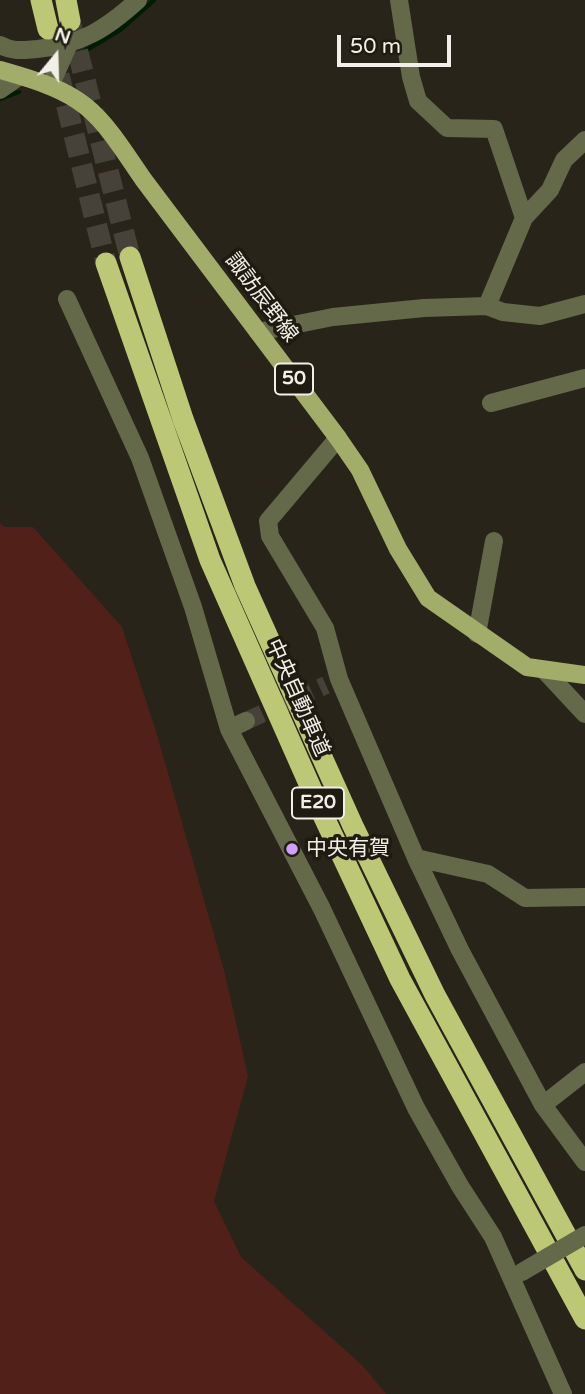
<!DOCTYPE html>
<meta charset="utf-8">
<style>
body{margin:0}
#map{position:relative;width:585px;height:1394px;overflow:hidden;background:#28241a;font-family:"Varela Round",sans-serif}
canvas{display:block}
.north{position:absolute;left:21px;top:21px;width:70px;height:70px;-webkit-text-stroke:5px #1f1b11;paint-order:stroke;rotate:19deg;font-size:19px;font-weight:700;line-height:28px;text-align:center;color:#f1efe8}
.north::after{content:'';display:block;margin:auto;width:24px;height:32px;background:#f1efe8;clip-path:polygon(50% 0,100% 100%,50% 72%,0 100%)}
.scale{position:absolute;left:337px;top:35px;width:114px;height:32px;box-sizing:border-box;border:4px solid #f1efe8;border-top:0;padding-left:9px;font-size:21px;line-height:24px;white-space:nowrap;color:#f1efe8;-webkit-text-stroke:5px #1f1b11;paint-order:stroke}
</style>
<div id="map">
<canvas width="585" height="1394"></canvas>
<div class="north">N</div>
<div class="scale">50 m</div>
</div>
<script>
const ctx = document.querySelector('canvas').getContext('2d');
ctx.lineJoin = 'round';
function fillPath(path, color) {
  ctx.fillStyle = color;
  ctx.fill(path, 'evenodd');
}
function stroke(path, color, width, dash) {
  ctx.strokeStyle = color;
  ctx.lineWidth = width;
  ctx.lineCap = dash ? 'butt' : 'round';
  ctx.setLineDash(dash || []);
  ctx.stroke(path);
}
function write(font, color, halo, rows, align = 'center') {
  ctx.font = font + ' "Varela Round","Noto Sans JP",sans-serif';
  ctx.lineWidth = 7;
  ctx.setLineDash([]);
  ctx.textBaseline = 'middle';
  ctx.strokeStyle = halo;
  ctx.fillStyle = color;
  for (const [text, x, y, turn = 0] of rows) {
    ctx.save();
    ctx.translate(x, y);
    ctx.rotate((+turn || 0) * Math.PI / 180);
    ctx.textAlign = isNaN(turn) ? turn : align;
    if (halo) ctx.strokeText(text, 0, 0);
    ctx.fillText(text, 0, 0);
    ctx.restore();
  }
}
const green = new Path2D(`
 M0 523 4 527H33L122 627 156 731 225 974 248 1076 214 1201 241 1257 362 1365 386 1394H0Z`);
const stream = new Path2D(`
 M78 55 120 30 154 0
 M0 99 19 92`);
const minorTunnel = new Path2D(`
 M246 721 326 685`);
const highwayTunnel = new Path2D(`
 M70 21 130 257
 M59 75 106 263`);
const minor = new Path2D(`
 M399 0 411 77 418 101 447 128 494 129 524 218
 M0 45C13 52 22 50 37 49 81 45 106 29 138 0
 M51 84 68 46
 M0 90 20 76
 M67 299 140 458 193 607 229 729
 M487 306 524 218 550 190 564 160 585 140
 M258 332 333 317 424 308 487 306 503 312 540 316 585 304
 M491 403 585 378
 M338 438 268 521 270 536 325 628 339 679 416 858 460 950 543 1105 585 1162
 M477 634 494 541
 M544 670 585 714
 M246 721 229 729 322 909 416 1108 460 1186 493 1237 563 1394
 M416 858 488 874 525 898 585 897
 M543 1105 585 1072`);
const major = new Path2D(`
 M0 70C86 94 94 106 143 179L338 438 360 470 398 549 428 598 527 667 585 675`);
const highway = new Path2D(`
 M41 0 48 29
 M66 0 70 21
 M130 257 183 419 245 586 353 826 435 995 585 1270
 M106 263 210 560 322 813 400 979 585 1319`);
const minorBridge = new Path2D(`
 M522 1272 585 1235`);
const markers = [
 [292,849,7,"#d19dfe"]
];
const shields = [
 [294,379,38],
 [318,803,52]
];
const shieldNames = [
 ["50",294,379],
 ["E20",318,803]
];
const streetNames = [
 ["諏訪辰野線",261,298,53],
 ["中央自動車道",297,698,66]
];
const poiNames = [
 ["中央有賀",306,849]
];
fillPath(green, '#512018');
stroke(stream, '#001c01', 4.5);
stroke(minorTunnel, '#464239', 18, [18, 9]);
stroke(highwayTunnel, '#464239', 21, [21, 10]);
stroke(minor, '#646949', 18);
stroke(major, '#a3ad6a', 18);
stroke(highway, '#bdc876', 21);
stroke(minorBridge, '#646949', 18);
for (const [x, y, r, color] of markers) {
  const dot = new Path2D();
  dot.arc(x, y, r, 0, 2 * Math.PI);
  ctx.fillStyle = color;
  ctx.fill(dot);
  stroke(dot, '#1f1b11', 2.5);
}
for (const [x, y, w] of shields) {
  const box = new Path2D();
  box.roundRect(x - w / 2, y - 15.5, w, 31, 5);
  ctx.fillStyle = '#1f1b11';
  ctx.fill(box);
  stroke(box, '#f1efe8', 2);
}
write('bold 19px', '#f1efe8', null, shieldNames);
write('21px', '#f1efe8', '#1f1b11', streetNames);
write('21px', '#f1efe8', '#1f1b11', poiNames, 'left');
</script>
